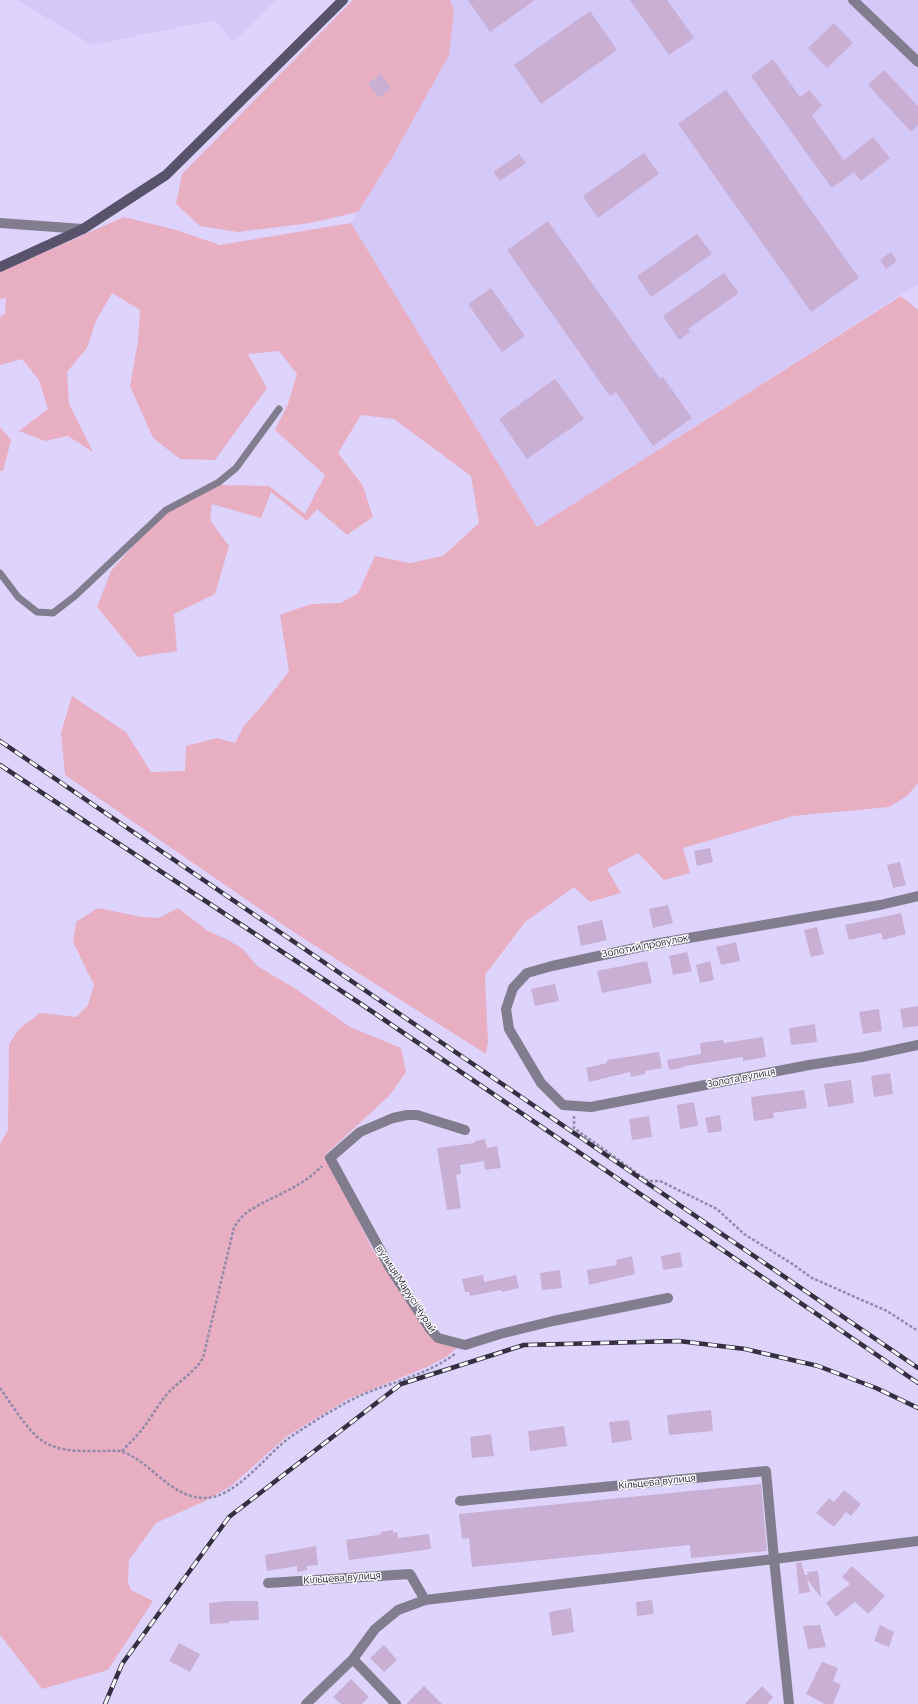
<!DOCTYPE html>
<meta charset="utf-8">
<style>
body{margin:0}
canvas{display:block;background:#ddd3fc}
</style>
<canvas width="918" height="1704"></canvas>
<script>
const ctx = document.querySelector('canvas').getContext('2d');
ctx.lineJoin = 'round';
function fillPath(path, color) {
  ctx.fillStyle = color;
  ctx.fill(path, 'evenodd');
}
function stroke(path, color, width, dash) {
  ctx.strokeStyle = color;
  ctx.lineWidth = width;
  ctx.lineCap = dash ? 'butt' : 'round';
  ctx.setLineDash(dash || []);
  ctx.stroke(path);
}
function write(font, color, halo, rows, align = 'center') {
  ctx.font = font + ' Raleway,sans-serif';
  ctx.lineWidth = 3;
  ctx.setLineDash([]);
  ctx.textBaseline = 'middle';
  ctx.strokeStyle = halo;
  ctx.fillStyle = color;
  for (const [text, x, y, turn = 0] of rows) {
    ctx.save();
    ctx.translate(x, y);
    ctx.rotate((+turn || 0) * Math.PI / 180);
    ctx.textAlign = isNaN(turn) ? turn : align;
    if (halo) ctx.strokeText(text, 0, 0);
    ctx.fillText(text, 0, 0);
    ctx.restore();
  }
}
const built = new Path2D(`
 M17 0H277L233 42 215 20 92 45Z
 M450 0H918V284L537 527 351 223 393 156 449 55 454 11Z`);
const green = new Path2D(`
 M353 0H450L454 11 449 55 393 156 358 212 310 223 238 232 200 226 176 204 182 174Z
 M124 217 176 230 220 245 351 223 537 527 901 296 918 310V783L907 796 889 807 793 816 683 848 690 873 664 880 638 853 607 869 621 893 590 902 574 887 525 922 485 975 488 1041 486 1054 295 933 65 775 61 733 72 696 126 732 151 772 185 771 186 746 217 738 235 743 243 727 266 701 289 671 280 615 311 604 341 603 358 593 375 556 410 563 443 556 479 523 471 476 394 419 361 415 338 453 363 486 373 517 347 535 317 509 307 521 271 492 261 518 212 504 210 520 229 546 215 594 174 614 177 651 138 657 97 607 111 571 165 510 214 485 269 486 305 514 325 475 275 430 288 404 297 374 279 351 248 354 267 388 215 460 180 459 153 438 130 386 138 341 140 310 112 293 96 321 87 348 67 372 69 404 93 452 68 436 45 441 19 431 48 409 39 380 22 359 0 365V317L5 314 6 298 0 299V272Z
 M0 427 11 440 3 471H0Z
 M98 908 142 917 159 918 178 908 208 931 228 940 243 949 257 966 296 989 350 1027 401 1048 406 1072 390 1095 325 1155 372 1248 393 1282 427 1330 457 1348 446 1357 427 1367 348 1399 287 1436 231 1486 205 1501 156 1523 129 1560 128 1583 131 1590 153 1601 108 1670 42 1689 0 1635V1144L8 1130 9 1044 20 1028 40 1013 76 1017 88 1005 94 985 73 942 76 922Z`);
const building = new Path2D(`
 M468 0H535L490 32Z
 M630 0H667L694 38 669 55Z
 M590 11 617 50 541 104 514 65Z
 M834 23 853 43 827 68 808 48Z
 M773 59 800 97 809 90 822 105 812 116 844 160 873 137 890 158 861 181 854 172 832 188 751 76Z
 M884 70 918 106V125L911 132 868 85Z
 M381 74 391 89 378 98 368 83Z
 M726 90 859 278 811 312 678 124Z
 M644 153 659 174 598 218 583 196Z
 M519 154 526 163 500 181 493 172Z
 M548 221 660 379 663 377 692 418 653 446 616 392 610 396 507 250Z
 M697 234 712 254 651 297 637 276Z
 M891 252 897 261 886 269 880 260Z
 M724 273 739 293 688 329 690 332 679 340 663 316Z
 M491 288 525 336 502 352 468 304Z
 M555 379 584 419 527 459 499 419Z
 M710 848 713 862 697 866 694 851Z
 M900 862 906 885 893 888 887 865Z
 M668 905 673 923 653 928 649 909Z
 M901 913 906 934 883 940 881 933 849 940 845 925Z
 M602 920 607 940 581 946 577 926Z
 M817 927 824 954 811 957 804 930Z
 M736 942 740 961 721 965 716 947Z
 M687 952 692 971 673 975 669 956Z
 M647 961 652 983 602 993 597 971Z
 M710 961 714 980 700 983 696 965Z
 M555 984 559 1001 535 1006 531 989Z
 M918 1006V1026L903 1028 900 1009Z
 M879 1009 882 1031 863 1034 859 1012Z
 M815 1024 817 1042 791 1045 789 1028Z
 M763 1037 766 1057 743 1061V1057L685 1066V1067L669 1070 667 1060 701 1054 700 1043 723 1040 724 1043Z
 M659 1052 662 1068 645 1071V1074L631 1077 630 1072 589 1082 586 1068 607 1063V1060Z
 M890 1073 893 1094 874 1097 871 1076Z
 M851 1080 854 1103 828 1107 824 1084Z
 M804 1090 807 1108 773 1113 774 1118 754 1121 751 1097Z
 M694 1102 698 1126 680 1129 677 1105Z
 M720 1115 722 1131 708 1133 705 1118Z
 M649 1116 652 1137 632 1140 629 1119Z
 M485 1139 487 1148 497 1146 501 1168 485 1170 484 1161 460 1165 461 1174 456 1175 461 1208 447 1210 437 1148 475 1143V1141Z
 M680 1252 683 1267 663 1270 661 1256Z
 M632 1256 635 1274 589 1285 587 1270 617 1265 616 1260Z
 M560 1270 562 1288 542 1290 540 1273Z
 M483 1275 484 1282 516 1275 519 1288 502 1292 501 1290 470 1296 469 1292H465L462 1279Z
 M711 1410 713 1431 669 1435 667 1415Z
 M629 1420 632 1440 612 1443 609 1422Z
 M564 1426 567 1446 530 1451 528 1431Z
 M491 1434 494 1456 472 1458 470 1437Z
 M761 1484 767 1551 691 1558 690 1545 472 1567 469 1538 462 1539 459 1514Z
 M844 1490 861 1504 851 1516 846 1512 834 1527 816 1513 829 1498 834 1502Z
 M393 1530V1533L397 1532 398 1538 429 1534 431 1549 349 1560 346 1540 378 1535 381 1534V1532Z
 M316 1546 318 1565 307 1566V1570L297 1572V1566L267 1571 265 1555Z
 M801 1562 805 1575H808L807 1572 818 1571 821 1598 807 1579 810 1592 799 1594 796 1563Z
 M852 1566 885 1596 868 1614 855 1602 836 1617 826 1603 850 1584 842 1577Z
 M652 1600 654 1614 637 1616 636 1602Z
 M227 1601H258L259 1620 229 1621V1623L210 1624 209 1603Z
 M571 1608 574 1632 552 1636 549 1612Z
 M820 1625 826 1647 808 1649 803 1626Z
 M880 1625 894 1632 889 1647 874 1641Z
 M179 1643 200 1654 190 1672 169 1661Z
 M384 1645 397 1660 384 1672 370 1658Z
 M822 1662 838 1668 833 1681 841 1685 833 1704H825L806 1694Z
 M351 1679 369 1697 362 1704H341L333 1697Z
 M424 1686 442 1704H406Z
 M762 1686 773 1697 767 1704H745Z`);
const path = new Path2D(`
 M574 1116V1128L648 1181H660L717 1209 744 1234 791 1263 812 1278 887 1311 918 1331
 M0 1388C10 1402 28 1431 41 1440 59 1453 84 1451 105 1451 111 1451 118 1450 123 1452 154 1464 171 1499 207 1498 237 1496 266 1455 289 1438 311 1423 335 1408 359 1396 391 1382 428 1375 456 1353
 M122 1451C129 1444 137 1436 143 1428 152 1417 158 1404 168 1393 180 1380 194 1373 203 1358L234 1227C238 1222 242 1216 246 1213 272 1195 299 1190 322 1166`);
const service = new Path2D(`
 M0 573 18 597 37 612 53 613 75 596 166 510 219 482 236 468 279 409`);
const minor = new Path2D(`
 M0 223 83 229
 M918 896 880 905 654 944 552 966 527 973 513 988 506 1009 509 1029 541 1083 563 1105 591 1107 809 1065 862 1057 918 1045
 M465 1130 417 1115H407L393 1118 360 1132 330 1158 390 1268 430 1329 438 1338 465 1345 500 1334 553 1321 668 1298
 M460 1501 766 1471 774 1559 918 1541
 M268 1583 410 1574 425 1600
 M353 1659 396 1704
 M306 1704 353 1659 375 1629 398 1610 425 1600 774 1559 789 1704`);
const tertiary = new Path2D(`
 M853 0 918 62`);
const secondary = new Path2D(`
 M0 267 83 229 166 175 343 0`);
const rail = new Path2D(`
 M0 741 918 1368
 M0 765 361 1004 918 1383
 M105 1704 122 1664 229 1517 401 1384 524 1345 679 1341 745 1349 818 1366 876 1388 918 1408`);
const streetNames = [
 ["Золотий провулок",645,946,-11],
 ["Золота вулиця",741,1078,-11],
 ["вулиця Марусі Чурай",406,1289,57],
 ["Кільцева вулиця",657,1482,-6],
 ["Кільцева вулиця",342,1578,-4]
];
fillPath(built, '#d4c8f8');
fillPath(green, '#e8aec2');
fillPath(building, '#c9afd3');
stroke(path, '#928aa9', 2.5, [3, 2]);
stroke(service, '#827d8e', 7);
stroke(minor, '#827d8e', 10);
stroke(tertiary, '#827d8e', 10);
stroke(secondary, '#58526a', 10);
stroke(rail, '#342f41', 4.5);
stroke(rail, '#fbfafe', 3, [9]);
write('10px', '#0e0a17', '#fbfafe', streetNames);
</script>
